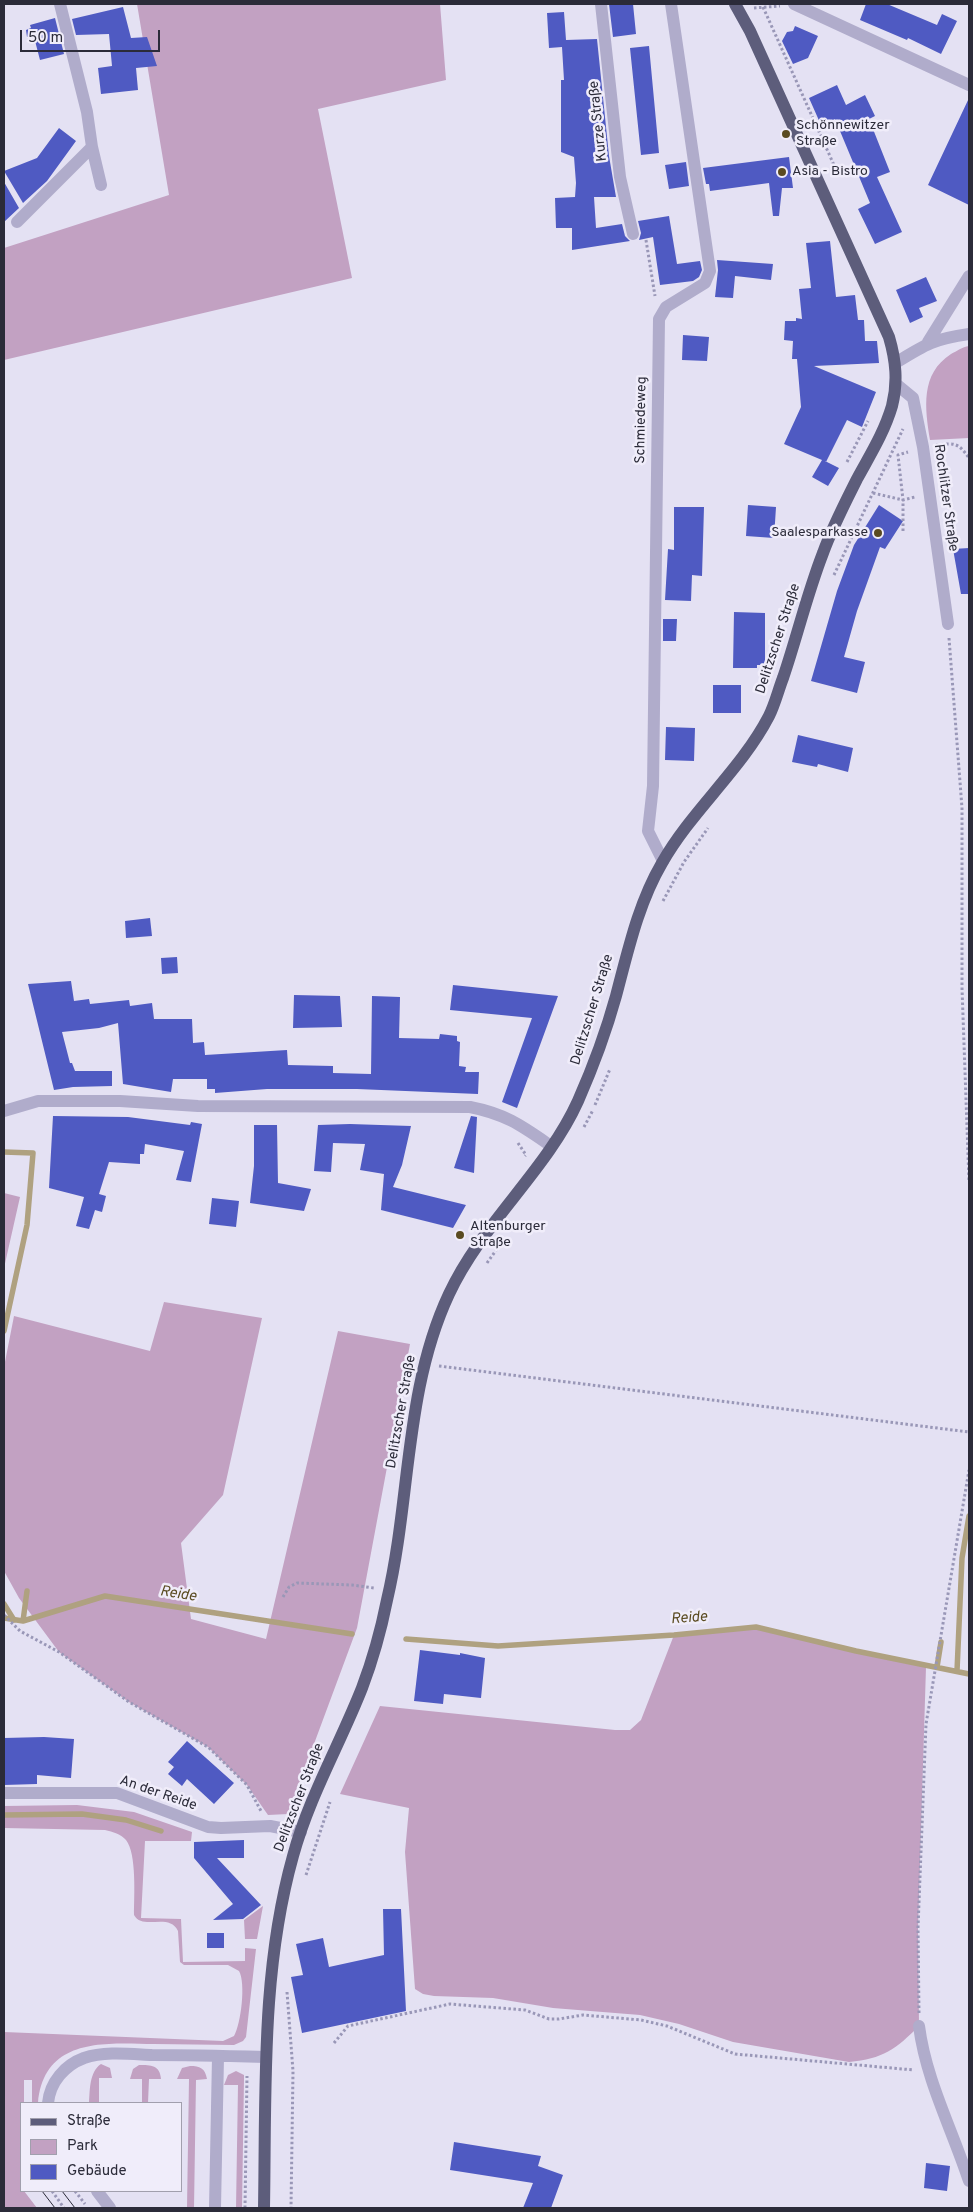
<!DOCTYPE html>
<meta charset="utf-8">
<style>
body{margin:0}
#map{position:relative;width:973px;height:2212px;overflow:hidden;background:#e4e1f3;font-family:Overpass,sans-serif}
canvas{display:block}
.frame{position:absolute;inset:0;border:5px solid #2b2b39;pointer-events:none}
.legend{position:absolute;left:20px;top:2102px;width:162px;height:90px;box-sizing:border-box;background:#f0edfa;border:1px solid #a19fad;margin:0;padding:6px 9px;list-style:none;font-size:15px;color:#2b2b39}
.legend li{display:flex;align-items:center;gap:10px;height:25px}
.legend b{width:25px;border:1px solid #a19fad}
.scale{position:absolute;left:20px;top:30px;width:140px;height:22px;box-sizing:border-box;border:2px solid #2b2b39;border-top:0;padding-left:6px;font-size:15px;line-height:18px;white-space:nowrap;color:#2b2b39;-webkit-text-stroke:4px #f0edfa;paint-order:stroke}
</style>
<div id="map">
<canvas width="973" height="2212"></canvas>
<div class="frame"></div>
<ul class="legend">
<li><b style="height:6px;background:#5d5d7b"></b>Straße</li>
<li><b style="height:14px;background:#c2a1c2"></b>Park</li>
<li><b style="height:14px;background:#4f5ac2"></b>Gebäude</li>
</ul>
<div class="scale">50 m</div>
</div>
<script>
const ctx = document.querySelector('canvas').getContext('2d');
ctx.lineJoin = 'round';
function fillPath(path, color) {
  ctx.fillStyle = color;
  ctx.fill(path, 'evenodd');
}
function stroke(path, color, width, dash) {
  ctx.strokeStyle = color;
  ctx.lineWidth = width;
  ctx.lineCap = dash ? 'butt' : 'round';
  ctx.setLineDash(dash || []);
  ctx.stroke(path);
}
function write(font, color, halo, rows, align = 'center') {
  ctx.font = font + ' Overpass,sans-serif';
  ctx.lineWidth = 5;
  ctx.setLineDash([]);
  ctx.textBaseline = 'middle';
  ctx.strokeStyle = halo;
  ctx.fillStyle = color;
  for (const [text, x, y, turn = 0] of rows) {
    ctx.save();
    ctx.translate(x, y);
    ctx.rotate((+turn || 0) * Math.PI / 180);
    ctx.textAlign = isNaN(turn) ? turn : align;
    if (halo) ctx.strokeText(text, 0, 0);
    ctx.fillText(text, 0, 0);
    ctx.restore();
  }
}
const green = new Path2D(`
 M137 4H440L446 80 318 109 352 278 4 360V248L169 195Z
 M969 346V438L930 440C925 408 920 374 951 354 957 351 962 347 969 346Z
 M4 1193 20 1197 4 1268Z
 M164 1302 262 1318 223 1495 181 1543 191 1619 266 1639 338 1331 410 1344 357 1628 288 1814 268 1815 247 1785 208 1747 129 1702 59 1652 19 1598 4 1571V1367L14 1316 150 1351Z
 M756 1627 926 1667 918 1928 919 2026C896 2049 883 2059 849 2062L733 2042 679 2024 640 2015 553 2008 493 1998 434 1996 423 1994 415 1989 405 1852 409 1808 340 1794 380 1706 615 1730H630L641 1720 674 1635Z
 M77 1805 134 1812 192 1832 191 1841H145L141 1918 181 1919 183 1962 245 1961V1948L256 1949 246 2037 243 2041 234 2045C208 2045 181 2044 154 2044 105 2043 44 2037 38 2103H32V2080H24V2103H21V2191H24L37 2208H4V2032L223 2041 234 2036C241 2024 246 1983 239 1971L228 1965H184L180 1962 178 1931C169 1912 143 1931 134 1915 134 1897 137 1854 126 1840 121 1834 113 1832 105 1830L4 1828V1806Z
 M263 1906 257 1939H245L244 1920Z
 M101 2064 110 2068 112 2078H99V2103H89C90 2091 89 2072 101 2064Z
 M139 2065C151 2065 160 2065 161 2079H149L148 2103H142V2079H130L133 2069Z
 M190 2066C200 2066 205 2068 207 2079L196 2080 194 2208H187L189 2079H177L182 2068Z
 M236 2071 244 2075V2079L242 2208H236L238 2085H224L228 2075Z`);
const stream = new Path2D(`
 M4 1152 33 1153 27 1225 4 1331
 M4 1604 14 1620
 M4 1618 23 1621 105 1596 352 1634
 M23 1621 27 1591
 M406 1639 498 1646 674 1635 756 1627 856 1651 969 1674
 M937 1667 941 1642
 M957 1671 962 1558 969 1516
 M4 1815 82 1814 126 1820 161 1831`);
const building = new Path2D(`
 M609 4H633L636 34 613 37Z
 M866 4H887L937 25 942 14 957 21 941 54 908 38 907 40 860 20Z
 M123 7 131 38 147 37 157 66 136 68 138 90 101 94 98 68 112 66 109 34 76 35 72 19Z
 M564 12 566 40 597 39 609 156 616 197H594L596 228 622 224 625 236 630 241 572 250V228H556L555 198 575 197 576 183 574 157 561 152V80H564L562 47 549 48 547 13Z
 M55 18 64 54 40 60 34 37H27L26 30 31 28 30 25Z
 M795 26 818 36 808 58 793 64 782 41 787 32 793 31Z
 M649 46 659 153 641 155 630 48Z
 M837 85 846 105 865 95 875 116 869 119 890 172 877 177 902 232 875 244 858 209 870 203 835 119 821 125 809 98Z
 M969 98V205L928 185Z
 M59 128 76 141 47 181 23 203 4 171 37 158Z
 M789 157 793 188H782L779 216H773L769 183 710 191 709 184H706L703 168Z
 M686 162 689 186 669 189 665 165Z
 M4 182 19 208 4 222Z
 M669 216 677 264 700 261 702 270 699 277 693 281 660 285 653 237 639 240 641 233 638 221Z
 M830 241 836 297 855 295 858 320H864L865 341H877L879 363 814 366 876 392 862 427 847 420 826 462 825 461 839 468 828 486 812 477 822 460 784 444 801 407 797 359H792L793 341 784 340 785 321H796V318L802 319 799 289 811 288 806 243Z
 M717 260 773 264 771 280 735 276 733 298 715 297 718 270Z
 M926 277 937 301 919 308 923 317 910 323 896 290Z
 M683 335 709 337 707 361 682 360Z
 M748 505 776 507 774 538 746 536Z
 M879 505 903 521 885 549 880 547 857 611 844 657 865 662 857 693 811 681 837 591 854 545Z
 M674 507H704L702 576 692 575 691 601 665 600 668 549 674 550Z
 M969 548V594H961L953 549Z
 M734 612 765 613V665H757V668H733Z
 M663 619H677L676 641H663Z
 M713 685H741V713H713Z
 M666 727 695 728 694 761 665 760Z
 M798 735 853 748 848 772 818 764 817 767 792 762Z
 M150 918 152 936 126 938 125 921Z
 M177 957 178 973 162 974 161 958Z
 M71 981 74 1001 89 999 90 1004 129 1000 130 1006 152 1003 154 1019H192L193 1043 204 1042 205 1055 287 1050 288 1065 333 1066V1073L371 1074 372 996 400 997 399 1038 439 1039 440 1034 457 1036V1041L460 1042 459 1066 466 1067 465 1072H479L478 1094 357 1089H267L215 1093V1089H207V1079H173L171 1092 123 1084 118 1023 99 1028 62 1032 70 1063H72L75 1071H112V1086L73 1087 54 1090 28 984Z
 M453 985 558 996 517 1108 502 1102 532 1018 450 1010Z
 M294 995 340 996 342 1027 293 1028Z
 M53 1116 128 1117 190 1125 191 1122 202 1124 191 1182 176 1180 184 1151 145 1144 144 1154H140V1164L109 1162 99 1194 106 1196 102 1212 95 1210 89 1229 76 1226 84 1197 49 1188Z
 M471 1116 477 1117 474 1173 454 1168Z
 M350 1124 411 1126 402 1165 393 1187 466 1205 453 1228 381 1210 384 1174 360 1170 365 1144 333 1143 331 1172 314 1171 318 1125Z
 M254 1125H277L278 1183 311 1189 304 1211 250 1203 254 1166Z
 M212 1198 239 1201 236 1227 209 1224Z
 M420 1650 460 1655V1653L485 1658 481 1698 444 1694 443 1704 414 1701Z
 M44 1737 74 1739 71 1778 37 1775V1784L4 1785V1738Z
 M187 1741 234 1783 214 1804 187 1779 182 1786 168 1774 174 1767 168 1762Z
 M244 1840V1858H217L261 1905 243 1919 213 1920 233 1904 194 1858V1842Z
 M383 1909H401L406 2011 302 2033 291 1977 303 1975 296 1944 323 1938 329 1967 384 1955Z
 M207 1933H224V1948H207Z
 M454 2142 541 2156 538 2166 563 2175 551 2208H523L533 2183 450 2170Z
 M926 2163 950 2166 947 2191 924 2188Z`);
const path = new Path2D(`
 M763 7 838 174
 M754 8 780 6
 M646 240 655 296
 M936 445C954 443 958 442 969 458
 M847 462 868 421
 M873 493 903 500 915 497
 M903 531V500L898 455 908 452
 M834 575 903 429
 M949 638 962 808V988L969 1182
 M663 901 684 862 708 828
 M595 1105 610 1069
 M584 1127 593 1110
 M518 1143 526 1155 525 1156
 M487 1263 499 1246
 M439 1366 969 1432
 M283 1597 289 1587 297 1583 352 1585 374 1588
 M4 1615 20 1631 59 1652 129 1702 208 1747 247 1785 261 1811
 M306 1875 330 1802
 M287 1992 293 2071 291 2208
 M919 2013 918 1928 926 1724 969 1470
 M334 2043 348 2026 450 2004 525 2010 549 2019H559L583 2015 641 2020 667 2026 735 2054 914 2070
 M52 2191 64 2208
 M75 2191 85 2204
 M245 2208 247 2076`);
const minor = new Path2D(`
 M601 4 620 177 633 234
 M794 4 969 85
 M92 147 101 185
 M17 222 92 147 87 112 60 4
 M928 342 969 276
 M897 362C926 344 934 339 969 334
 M896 384 913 398 923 447 948 624
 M663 861 648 831 653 786 659 319 666 307 705 283 710 271 671 4
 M4 1111 38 1101H120L198 1106 470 1107C506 1114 522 1126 551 1146
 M4 1793H117L208 1827 221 1828 270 1826 301 1832
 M919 2026C926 2080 952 2129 969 2181
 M48 2103C50 2082 65 2065 84 2058 105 2051 130 2054 152 2055 190 2055 228 2056 266 2057
 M97 2191 110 2208
 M215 2208 218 2057`);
const major = new Path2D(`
 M264 2208C266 2091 261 1970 293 1856 309 1797 340 1744 362 1688 373 1659 381 1630 387 1600 411 1499 404 1390 449 1294 482 1223 547 1170 578 1101 593 1067 606 1032 616 996 628 951 638 904 662 863 692 810 741 770 769 716 775 704 778 691 783 678 797 637 807 594 823 553 832 528 845 503 857 479 870 455 884 433 892 406 898 382 896 361 889 337L750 31 735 4`);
const tram = new Path2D(`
 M42 2191 55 2208
 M62 2191 75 2208`);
const markers = [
 [786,134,5,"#5a4b21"],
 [782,172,5,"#5a4b21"],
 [878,533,5,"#5a4b21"],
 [460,1235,5,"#5a4b21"]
];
const streetNames = [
 ["Kurze Straße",599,121,-96],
 ["Schmiedeweg",642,420,-89],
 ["Rochlitzer Straße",945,498,82],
 ["Delitzscher Straße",779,639,-72],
 ["Delitzscher Straße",593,1010,-73],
 ["Delitzscher Straße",402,1412,-80],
 ["An der Reide",158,1794,19],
 ["Delitzscher Straße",300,1798,-69]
];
const poiNames = [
 ["Schönnewitzer",796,126],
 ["Straße",796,142],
 ["Asia - Bistro",792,172],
 ["Saalesparkasse",868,533,"right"],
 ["Altenburger",470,1227],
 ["Straße",470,1243]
];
const waterNames = [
 ["Reide",178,1595,9],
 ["Reide",689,1619,-4]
];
fillPath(green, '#c2a1c2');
stroke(stream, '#afa180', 5.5);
fillPath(building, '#4f5ac2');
stroke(path, '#9997b7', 3, [2.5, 2.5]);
stroke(minor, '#b0accb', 12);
stroke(major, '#5d5d7b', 12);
stroke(tram, '#2b2b39', 1);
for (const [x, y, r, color] of markers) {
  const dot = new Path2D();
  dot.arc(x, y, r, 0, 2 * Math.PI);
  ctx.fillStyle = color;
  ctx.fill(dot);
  stroke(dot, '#f0edfa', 2);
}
write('14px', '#2b2b39', '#f0edfa', streetNames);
write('14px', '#2b2b39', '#f0edfa', poiNames, 'left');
write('italic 15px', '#5a4b21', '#f0edfa', waterNames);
</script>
